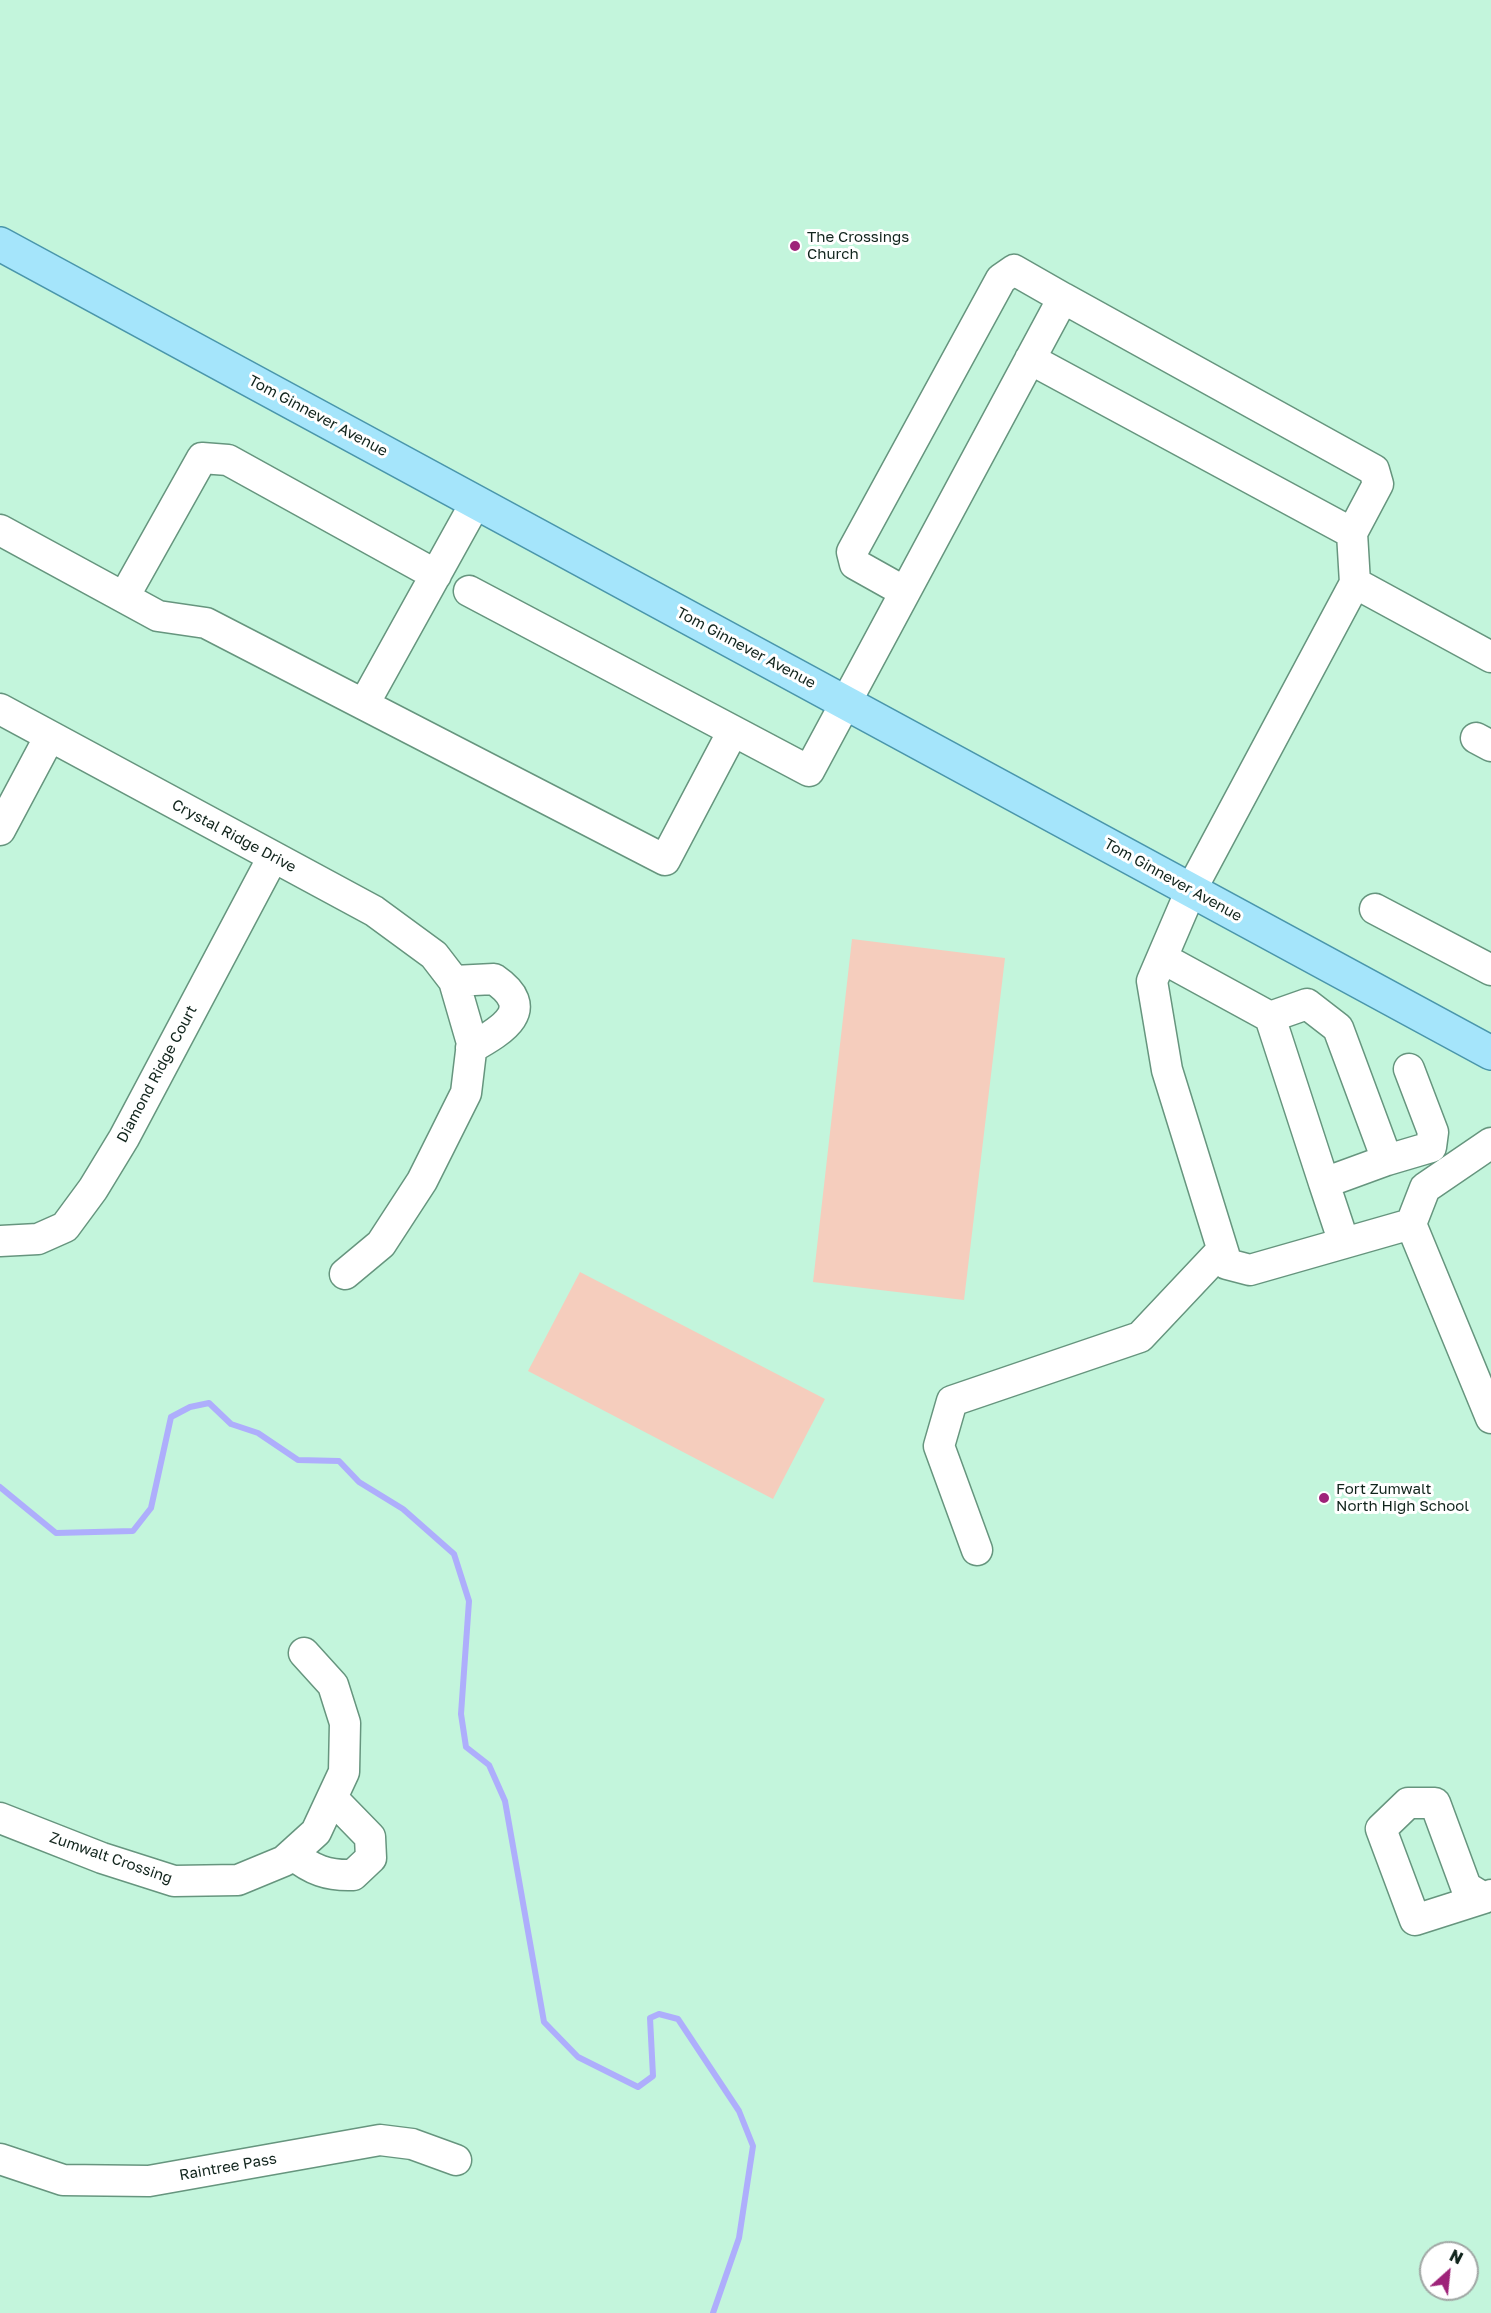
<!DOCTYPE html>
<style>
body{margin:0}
#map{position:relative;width:1491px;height:2313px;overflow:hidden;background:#c3f5dc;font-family:"Golos Text",sans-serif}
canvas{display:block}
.north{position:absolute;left:1419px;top:2241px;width:60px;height:60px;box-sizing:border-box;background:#fff;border:2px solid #a0a7a4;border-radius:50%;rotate:27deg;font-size:16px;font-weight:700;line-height:24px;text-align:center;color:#11241c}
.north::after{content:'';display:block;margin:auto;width:21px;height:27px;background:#9e2379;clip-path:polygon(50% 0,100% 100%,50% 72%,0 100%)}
</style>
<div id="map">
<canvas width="1491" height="2313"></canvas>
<div class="north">N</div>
</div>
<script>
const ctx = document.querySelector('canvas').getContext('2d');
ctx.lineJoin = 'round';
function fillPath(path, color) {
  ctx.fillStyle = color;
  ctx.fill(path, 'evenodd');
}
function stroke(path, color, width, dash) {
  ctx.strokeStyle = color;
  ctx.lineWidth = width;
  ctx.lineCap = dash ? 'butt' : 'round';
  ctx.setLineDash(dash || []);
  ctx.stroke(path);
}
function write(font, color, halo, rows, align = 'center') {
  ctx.font = font + ' "Golos Text",sans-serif';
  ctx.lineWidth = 6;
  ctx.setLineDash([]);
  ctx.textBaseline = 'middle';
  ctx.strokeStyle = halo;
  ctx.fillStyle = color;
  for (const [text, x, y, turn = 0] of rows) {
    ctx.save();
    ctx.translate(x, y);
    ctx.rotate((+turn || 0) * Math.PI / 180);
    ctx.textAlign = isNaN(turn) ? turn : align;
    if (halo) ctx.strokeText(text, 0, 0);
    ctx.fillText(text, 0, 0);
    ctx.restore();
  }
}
const green = new Path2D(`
 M852 939 1005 958 964 1300 813 1282Z
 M580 1272 825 1399 773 1499 528 1371Z`);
const stream = new Path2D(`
 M0 1487 56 1533 133 1531 151 1508 171 1417 190 1407 209 1403 231 1424 258 1433 298 1460 339 1461 359 1482 403 1509 454 1554 469 1601 461 1714 466 1747 489 1765 505 1801 544 2022 578 2057 638 2087 653 2076 650 2018 659 2014 678 2019 739 2111 753 2146 739 2238 713 2313`);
const minor = new Path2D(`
 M1030 359 1352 533
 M0 530 158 616 206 623 665 860 733 731
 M1355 583 1191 890 1152 981 1167 1070 1227 1264 1250 1270 1411 1224
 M469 591 809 771 1063 298 1374 470 1378 484 1352 533 1355 583 1491 657
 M905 592 855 564 852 552 1001 279 1014 270 1063 298
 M124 597 202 458 228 460 436 575
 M364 704 476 502
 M0 709 374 911 434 955 454 981 472 1043 466 1093 422 1181 381 1244 345 1274
 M1476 738 1491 746
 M0 830 50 736
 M1375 909 1491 970
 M1162 958 1270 1017 1307 1004 1338 1028 1387 1160 1431 1147 1433 1132 1409 1069
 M454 981 494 979C538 1009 503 1030 471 1048
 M1270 1017 1324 1183
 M1491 1143 1425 1188 1411 1224 1491 1418
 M0 1241 38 1239 65 1227 93 1189 124 1138 273 857
 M1344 1243 1324 1183 1387 1160
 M977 1550 939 1446 952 1401 1140 1337 1222 1250
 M0 1818 102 1858 174 1881 238 1880 284 1861 316 1832 344 1772 345 1723 333 1685 304 1653
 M292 1854C312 1870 328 1876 353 1875L371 1858 370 1837 332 1798
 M1484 1898 1466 1887 1435 1803H1408L1381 1829 1415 1920 1484 1898 1491 1895
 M0 2159 63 2180 149 2181 380 2140 412 2144 456 2160`);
const major = new Path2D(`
 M0 244 1491 1053`);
const markers = [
 [795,246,6,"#9e2379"],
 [1324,1498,6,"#9e2379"]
];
const poiNames = [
 ["The Crossings",807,237],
 ["Church",807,254],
 ["Fort Zumwalt",1336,1489],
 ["North High School",1336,1506]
];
const streetNames = [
 ["Tom Ginnever Avenue",318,416,28],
 ["Tom Ginnever Avenue",746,648,28],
 ["Crystal Ridge Drive",234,836,28],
 ["Tom Ginnever Avenue",1173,880,29],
 ["Diamond Ridge Court",157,1074,-62],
 ["Zumwalt Crossing",111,1858,19],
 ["Raintree Pass",228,2167,-10]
];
fillPath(green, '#f5cdbd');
stroke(stream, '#aeaefc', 6);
stroke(minor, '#66957e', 33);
stroke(major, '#4a96ab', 36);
stroke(minor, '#fff', 30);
stroke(major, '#a5e5fb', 33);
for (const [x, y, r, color] of markers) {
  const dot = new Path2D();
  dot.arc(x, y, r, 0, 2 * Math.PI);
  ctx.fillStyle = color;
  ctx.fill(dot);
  stroke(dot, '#fff', 2);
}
write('15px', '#11241c', '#fff', poiNames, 'left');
write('15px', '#11241c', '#fff', streetNames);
</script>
